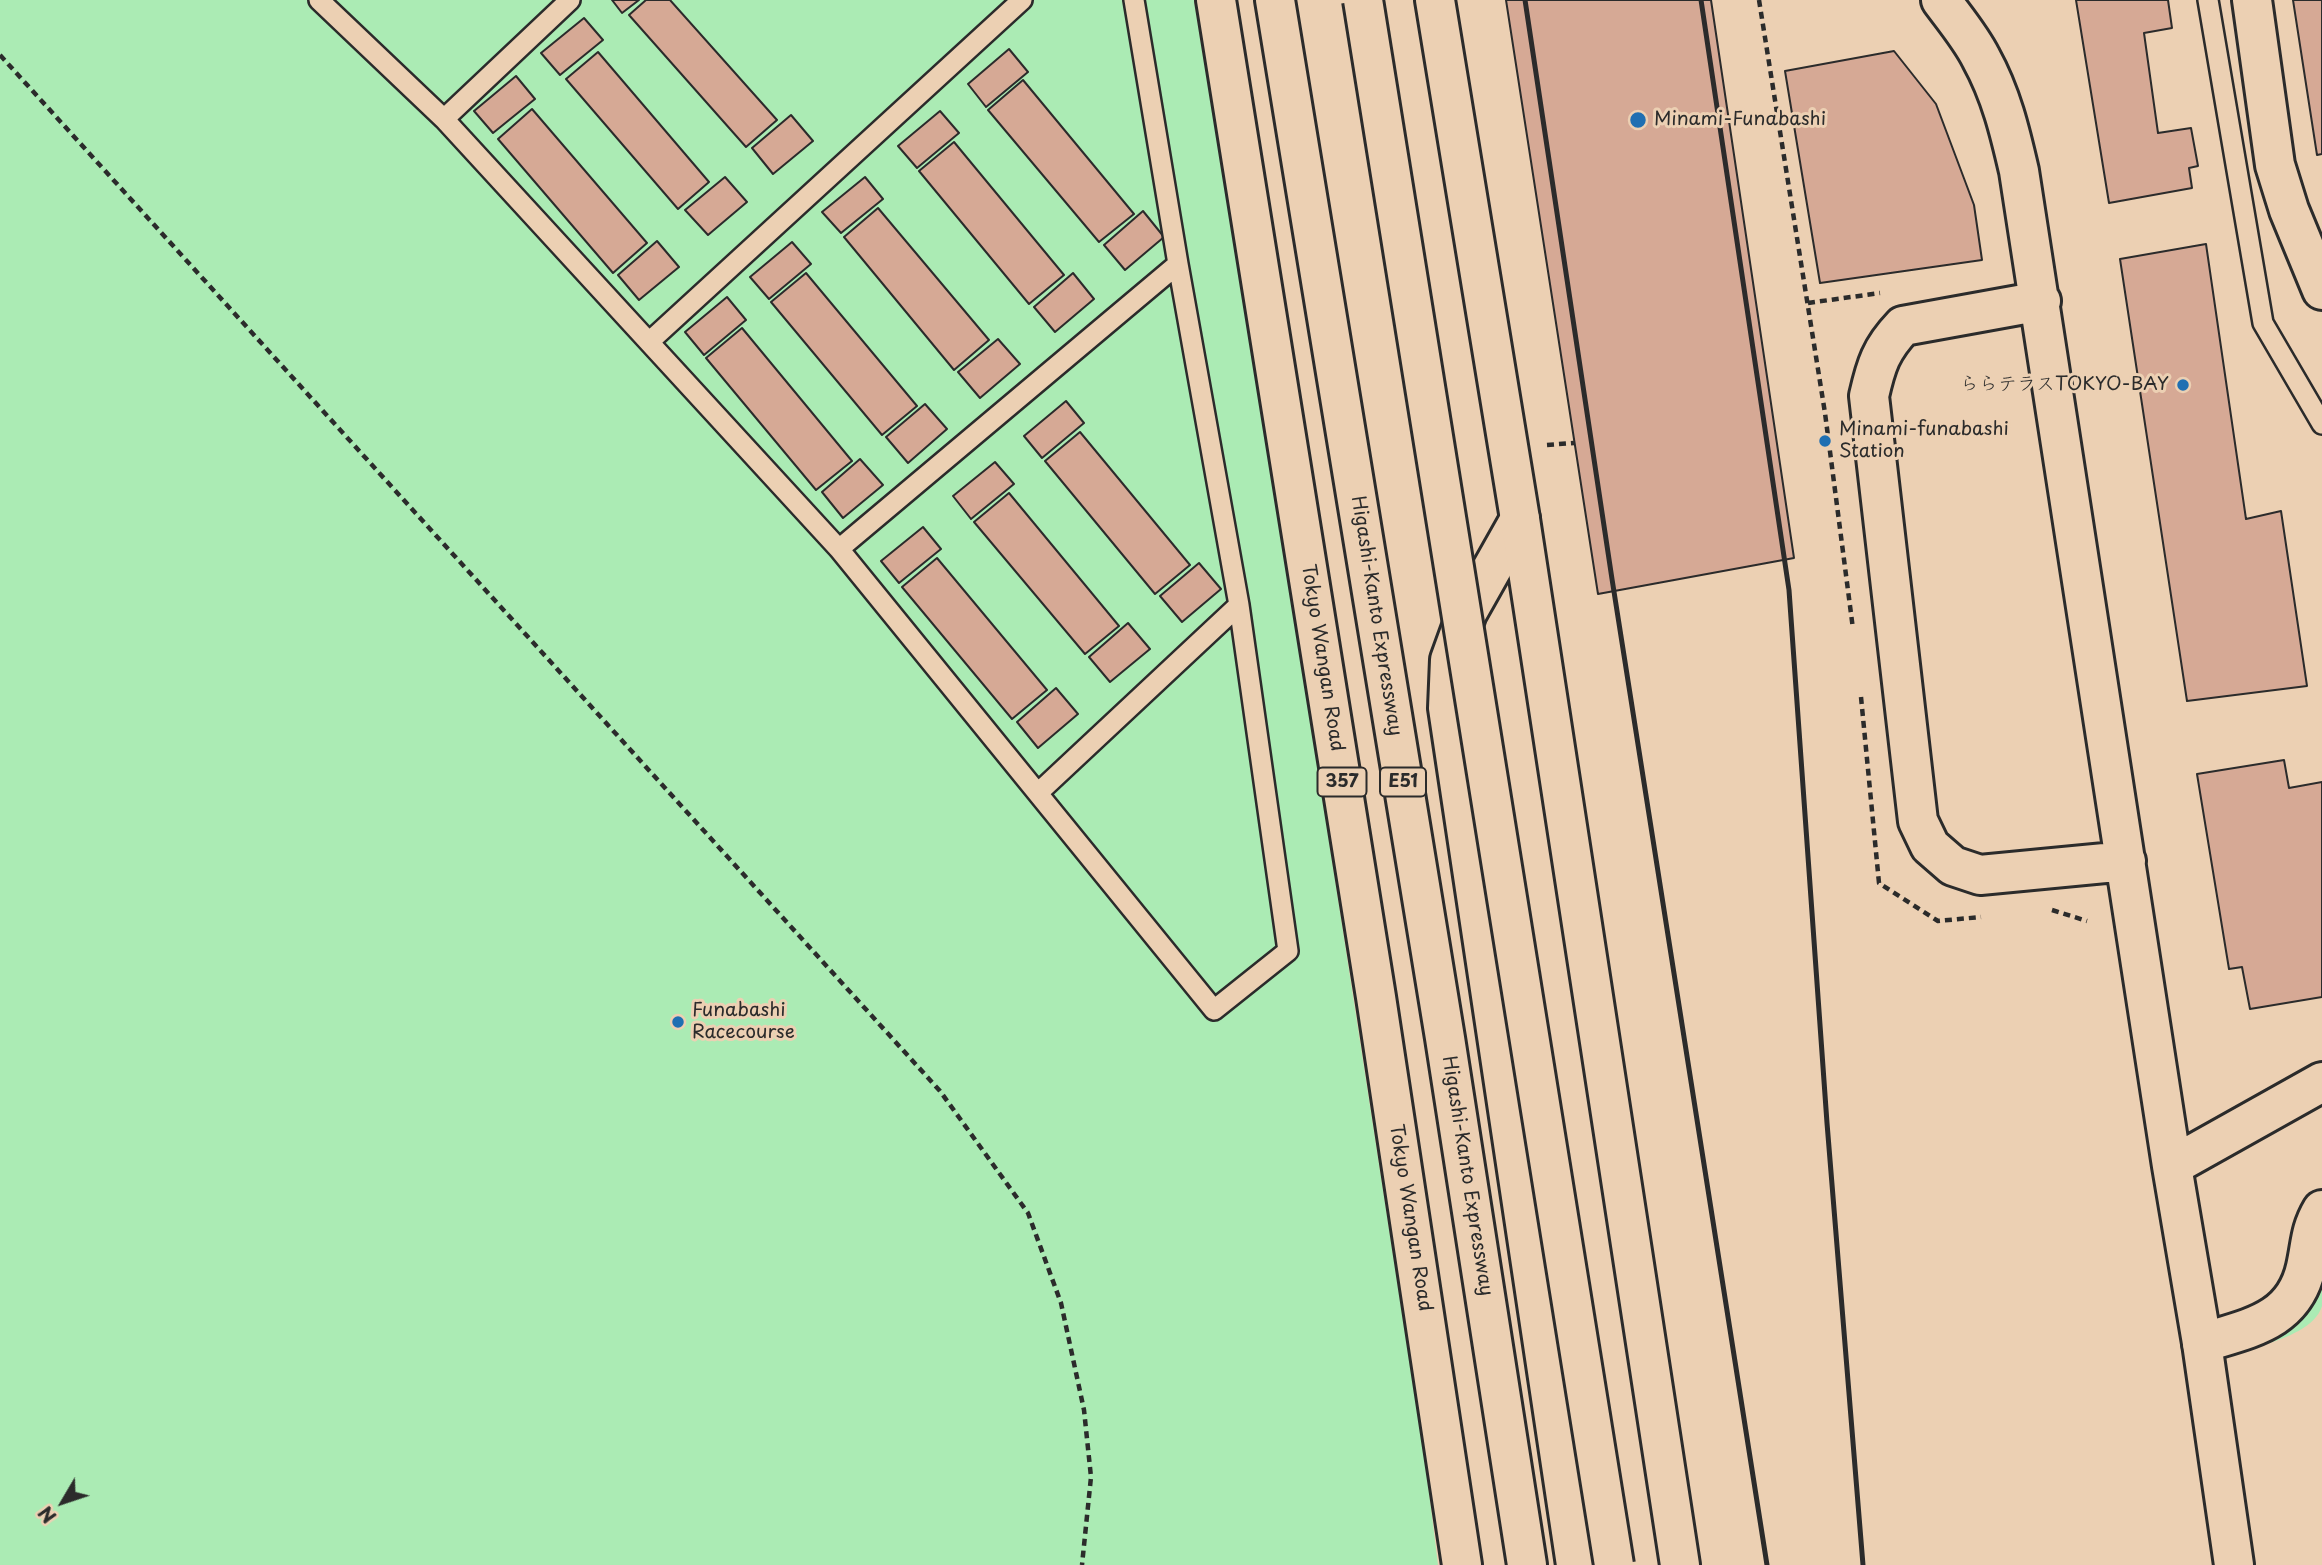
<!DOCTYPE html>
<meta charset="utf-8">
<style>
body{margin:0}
#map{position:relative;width:2322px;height:1565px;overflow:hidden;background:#ecd0b3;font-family:"Playpen Sans",sans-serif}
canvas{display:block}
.north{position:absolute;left:28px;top:1467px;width:70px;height:70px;-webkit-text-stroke:5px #ecd0b3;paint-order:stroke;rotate:231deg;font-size:19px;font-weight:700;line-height:28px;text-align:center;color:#2b2b2b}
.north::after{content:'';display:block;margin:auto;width:24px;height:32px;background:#2b2b2b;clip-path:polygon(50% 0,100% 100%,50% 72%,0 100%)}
</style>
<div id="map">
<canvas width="2322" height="1565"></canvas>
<div class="north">N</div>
</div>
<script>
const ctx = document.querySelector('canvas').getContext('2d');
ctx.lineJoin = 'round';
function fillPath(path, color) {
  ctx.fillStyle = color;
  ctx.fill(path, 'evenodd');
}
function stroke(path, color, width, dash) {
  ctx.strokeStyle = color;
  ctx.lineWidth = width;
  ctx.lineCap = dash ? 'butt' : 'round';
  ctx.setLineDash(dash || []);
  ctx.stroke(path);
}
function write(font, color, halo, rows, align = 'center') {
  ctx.font = font + ' "Playpen Sans","Klee One",sans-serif';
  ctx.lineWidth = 6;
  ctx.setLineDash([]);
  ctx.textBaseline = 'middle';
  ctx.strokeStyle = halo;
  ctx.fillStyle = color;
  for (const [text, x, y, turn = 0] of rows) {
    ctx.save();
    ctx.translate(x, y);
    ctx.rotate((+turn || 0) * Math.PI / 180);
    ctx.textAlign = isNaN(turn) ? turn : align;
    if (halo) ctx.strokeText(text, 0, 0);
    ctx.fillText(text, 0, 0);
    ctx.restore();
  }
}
const green = new Path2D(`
 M0 0H1194L1288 576 1426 1468 1438 1565H0Z
 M2322 1265C2322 1277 2322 1294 2322 1306 2316 1327 2285 1338 2267 1344L2266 1333Z`);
const building = new Path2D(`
 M612 0H639L622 13Z
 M646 0H670L777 120 746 147 629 15Z
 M1506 0H1711L1794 558 1598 594Z
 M2076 0H2168L2172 28 2144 33 2158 133 2191 128 2198 166 2189 168 2192 188 2109 203Z
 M2293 0H2322V154L2317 155Z
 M584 18 603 40 560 75 541 53Z
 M1009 49 1028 72 986 107 968 84Z
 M1894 51 1936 104 1974 205 1982 260 1820 283 1785 71Z
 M598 52 709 182 678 209 566 79Z
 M516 76 535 99 493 133 474 111Z
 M1023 80 1134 214 1099 242 988 110Z
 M532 109 647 243 613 273 498 139Z
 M940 111 959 133 917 168 898 146Z
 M791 115 813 141 773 174 752 148Z
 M954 142 1064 275 1029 304 919 171Z
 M725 177 747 202 708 235 685 210Z
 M865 177 883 199 841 233 822 212Z
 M878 208 989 340 954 370 844 237Z
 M1143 211 1164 237 1125 270 1104 245Z
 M657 241 679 267 639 300 618 275Z
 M792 242 811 264 769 299 750 277Z
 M2206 244 2246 519 2281 511 2307 686 2187 701 2120 259Z
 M806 273 917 406 882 435 771 302Z
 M1073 273 1094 299 1055 332 1034 307Z
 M727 297 746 320 704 355 685 332Z
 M742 328 852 461 816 490 706 358Z
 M998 339 1020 364 980 398 958 372Z
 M1066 401 1084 423 1042 458 1024 436Z
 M925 404 947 429 908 463 886 437Z
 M1080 432 1190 565 1155 594 1045 461Z
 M860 459 883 485 843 518 822 492Z
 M995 462 1014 484 971 519 953 496Z
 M1009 493 1119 626 1085 654 974 522Z
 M923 527 941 549 899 583 881 561Z
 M937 558 1047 690 1012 719 902 587Z
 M1199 563 1221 589 1182 622 1160 596Z
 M1128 623 1150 649 1110 682 1089 657Z
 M1056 688 1078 714 1038 748 1017 722Z
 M2284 760 2289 788 2322 782V997L2250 1009 2242 967 2229 969 2197 774Z`);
const path = new Path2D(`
 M1759 0 1825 413 1853 629
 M0 55 940 1091 1028 1213 1061 1303 1084 1410 1091 1477 1082 1565
 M1808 303 1880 293
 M1547 445 1574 443
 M1861 697 1879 883 1938 921 1981 917
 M2052 910 2087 921`);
const lane = new Path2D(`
 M319 0 444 119 839 549 1214 1010 1288 951 1239 605 1178 264 1134 0
 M2208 0 2263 323 2322 424
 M444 119 570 0
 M649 342 1022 0
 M839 549 1178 264
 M1038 793 1239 605`);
const street = new Path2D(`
 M2252 0 2275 165 2289 210 2322 290
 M2202 1343C2249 1328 2294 1322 2306 1267 2311 1245 2310 1230 2322 1210`);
const secondary = new Path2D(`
 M1941 0C1955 19 1971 38 1981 58 2001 94 2010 132 2019 171L2172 1166 2202 1343 2234 1565
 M2041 301 1903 326C1881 349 1876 365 1869 396L1918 821 1930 846 1953 866 1980 875 2126 861
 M1520 519 1467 613 1450 660 1448 708 1576 1565
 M2172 1166 2322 1082`);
const highway = new Path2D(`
 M1216 0 1376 997 1462 1565
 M1275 0 1445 1038 1527 1565
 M1435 0 1520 519 1680 1565`);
const rail = new Path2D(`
 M1525 0 1612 579 1767 1565
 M1701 0 1789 590 1827 1123 1863 1565`);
const highwayBridge = new Path2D(`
 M1363 0 1614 1565`);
const markers = [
 [1638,120,9,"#1f6fb2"],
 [2183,385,7,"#1f6fb2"],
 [1825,441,7,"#1f6fb2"],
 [678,1022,7,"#1f6fb2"]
];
const shields = [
 [1342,782,49],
 [1403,782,46]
];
const shieldNames = [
 ["357",1342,782],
 ["E51",1403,782]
];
const poiNames = [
 ["Minami-Funabashi",1654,120],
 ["ららテラスTOKYO-BAY",2169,385,"right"],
 ["Minami-funabashi",1839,430],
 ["Station",1839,452],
 ["Funabashi",692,1011],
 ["Racecourse",692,1033]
];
const streetNames = [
 ["Higashi-Kanto Expressway",1376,616,81],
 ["Tokyo Wangan Road",1322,658,81],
 ["Higashi-Kanto Expressway",1467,1176,81],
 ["Tokyo Wangan Road",1410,1218,81]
];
fillPath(green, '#abebb4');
fillPath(building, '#d6a995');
stroke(building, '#2b2b2b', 2);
stroke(lane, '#2b2b2b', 24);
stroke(street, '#2b2b2b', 44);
stroke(secondary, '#2b2b2b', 44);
stroke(highway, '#2b2b2b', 44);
stroke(path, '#2b2b2b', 4.5, [7, 5]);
stroke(lane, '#ecd0b3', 19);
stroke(street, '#ecd0b3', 38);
stroke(secondary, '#ecd0b3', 38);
stroke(highway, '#ecd0b3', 38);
stroke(rail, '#2b2b2b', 5);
stroke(highwayBridge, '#2b2b2b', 44, []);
stroke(highwayBridge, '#ecd0b3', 38);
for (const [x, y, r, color] of markers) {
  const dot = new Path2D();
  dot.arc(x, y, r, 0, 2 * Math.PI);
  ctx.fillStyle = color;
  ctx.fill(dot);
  stroke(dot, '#ecd0b3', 2.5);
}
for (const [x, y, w] of shields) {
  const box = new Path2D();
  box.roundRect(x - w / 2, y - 14.5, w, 29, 5);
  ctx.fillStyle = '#ecd0b3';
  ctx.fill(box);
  stroke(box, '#2b2b2b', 2);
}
write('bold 18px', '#2b2b2b', null, shieldNames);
write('19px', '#2b2b2b', '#ecd0b3', poiNames, 'left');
write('19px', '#2b2b2b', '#ecd0b3', streetNames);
</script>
